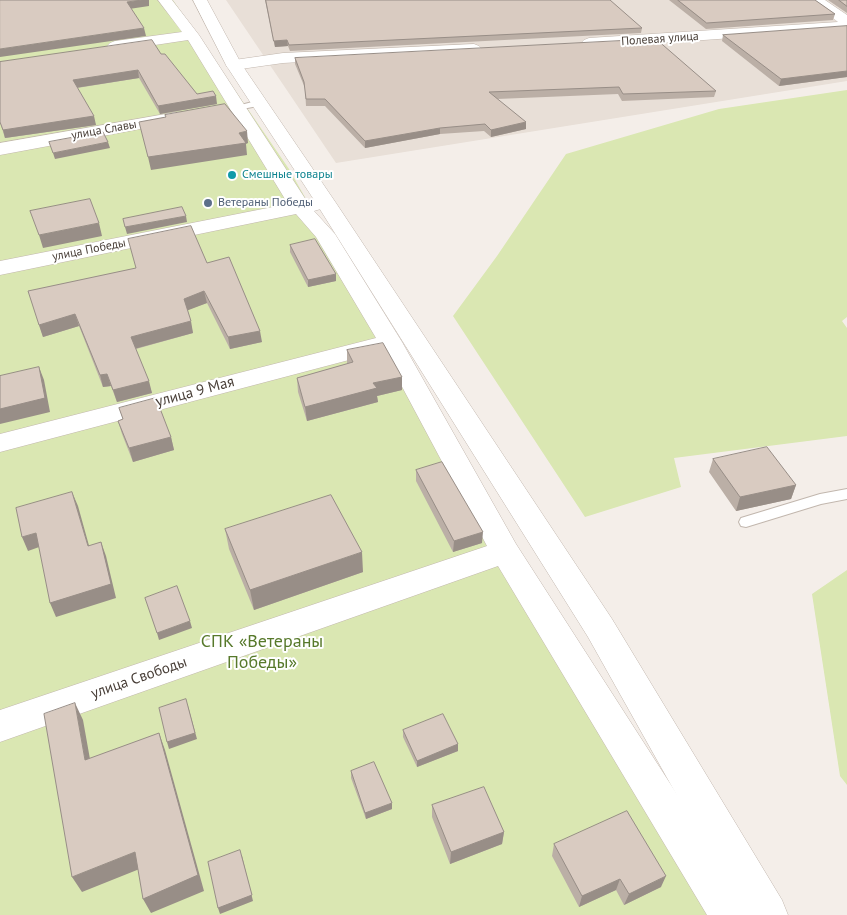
<!DOCTYPE html>
<meta charset="utf-8">
<style>
body{margin:0}
canvas{display:block;background:#f4eee9}
</style>
<canvas width="847" height="915"></canvas>
<script>
const ctx = document.querySelector('canvas').getContext('2d');
ctx.lineJoin = 'round';
function fillPath(path, color) {
  ctx.fillStyle = color;
  ctx.fill(path, 'evenodd');
}
function stroke(path, color, width, dash) {
  ctx.strokeStyle = color;
  ctx.lineWidth = width;
  ctx.lineCap = dash ? 'butt' : 'round';
  ctx.setLineDash(dash || []);
  ctx.stroke(path);
}
function write(font, color, halo, rows, align = 'center') {
  ctx.font = font + ' "PT Sans",sans-serif';
  ctx.lineWidth = 4;
  ctx.setLineDash([]);
  ctx.textBaseline = 'middle';
  ctx.strokeStyle = halo;
  ctx.fillStyle = color;
  for (const [text, x, y, turn = 0] of rows) {
    ctx.save();
    ctx.translate(x, y);
    ctx.rotate((+turn || 0) * Math.PI / 180);
    ctx.textAlign = isNaN(turn) ? turn : align;
    if (halo) ctx.strokeText(text, 0, 0);
    ctx.fillText(text, 0, 0);
    ctx.restore();
  }
}
const residential = new Path2D(`
 M226 0H847V81L336 163Z`);
const green = new Path2D(`
 M0 0H173L289 169 712 915H0Z
 M847 90V317L842 321 847 328V436L674 458 681 487 585 517 453 316 497 256 566 154 719 109Z
 M847 570V785L840 776 812 594Z`);
const service = new Path2D(`
 M260 100 263 101V105L237 110 233 107Z
 M847 489V499L821 504 746 527 741 526 739 522 741 518 820 494Z`);
const minor = new Path2D(`
 M158 0H172L199 35 306 200 317 198 324 200 327 204 324 208 314 211 335 234 402 342 516 544 745 900 751 915H707L498 566 0 742V710L487 546 383 351 0 452V434L376 338 316 237 296 214 0 275V261L288 204 188 40 115 51 110 49 107 46 110 43 115 41 182 32Z
 M809 0H825L847 15V30L589 48 584 46 581 43 584 40 589 38 838 22Z
 M474 44 479 46 482 49 479 52 283 63 234 70 228 68 226 65 228 62 234 60 283 53Z
 M177 112 183 113 186 117 183 121 0 155V143Z`);
const tertiary = new Path2D(`
 M193 0H207L242 65 336 203 612 619 782 900 788 915H744L588 637 316 203 226 65Z`);
const wall = new Path2D(`
 M265 0 642 28 641 33 290 51 288 46 275 47Z
 M669 0H815L835 14 833 20 706 29Z
 M828 0H847V13Z
 M847 26V77L779 86 722 41 723 35Z
 M161 54 197 94 217 104 160 114 139 78 77 88 96 125 5 138 0 122V62Z
 M295 58 716 91 714 97 622 101 618 94 497 99 526 129 491 137 484 131 440 134 365 148 325 106H306L305 88 295 64Z
 M290 245 336 281 308 287 290 252Z
 M207 263 262 342 230 349 207 303 187 310 193 333 136 349 152 393 117 402 111 386 103 387 79 326 43 337 39 325Z
 M347 350 402 377V390L377 396 378 402 307 421 298 392 297 378 347 364Z
 M119 408 171 437 174 450 133 462 122 434 118 421 123 419Z
 M713 459 796 485 791 499 736 511 709 472Z
 M416 470 482 543 453 552 416 481Z
 M225 529 363 572 254 610 229 549Z
 M403 730 458 744V751L417 767 403 737Z
 M351 771 392 809 366 819 351 778Z
 M432 805 504 832 502 844 450 864 432 817Z
 M554 844 661 887 624 905 616 890 579 907 552 856Z`);
const shadedWall = new Path2D(`
 M142 0H149V6L129 9 127 2Z
 M144 28 146 36 0 57V49Z
 M287 40 288 46 275 47 274 41Z
 M138 70 139 78 75 88 73 80Z
 M847 71V77L779 86 781 79Z
 M216 96 217 104 160 114 158 106Z
 M94 116 96 125 5 138 3 130Z
 M526 122V129L491 137V130Z
 M440 128V134L365 148V141Z
 M247 131 248 143 246 144 247 155 151 170 148 157Z
 M108 142 110 148 55 159 53 153Z
 M186 216 187 222 127 234 125 227Z
 M99 223 102 236 43 248 39 235Z
 M336 274V281L308 287V280Z
 M204 291 207 303 186 311 184 299Z
 M75 314 79 326 43 337 39 325Z
 M191 321 193 333 134 349 131 337Z
 M260 331 262 342 230 349 228 337Z
 M39 367 44 380 50 412 0 424V409Z
 M107 374 111 386 103 387 100 375Z
 M402 377V390L377 396 378 402 307 421 305 407 373 383Z
 M149 381 152 393 117 402 113 390Z
 M171 437 174 450 133 462 129 448Z
 M796 485 791 499 736 511 740 497Z
 M72 492 78 506 93 560 88 546Z
 M483 532 482 543 453 552 454 541Z
 M36 533 42 546 28 551 22 537Z
 M101 542 106 556 116 598 56 617 50 603Z
 M362 552 363 572 254 610 250 590Z
 M190 621 192 628 159 640 157 633Z
 M75 703 83 720 93 776 85 760Z
 M188 706 197 739 169 749 167 742Z
 M159 733 165 750 204 891 151 913 143 899Z
 M458 744V751L417 767V761Z
 M392 803V809L366 819 365 813Z
 M504 832 502 844 450 864 451 852Z
 M135 852 142 868 82 892 72 877Z
 M242 856 253 901 220 914 218 908Z
 M666 876 661 887 624 905 629 894Z
 M620 879 616 890 579 907 582 896Z`);
const building = new Path2D(`
 M0 0H142L127 2 144 28 0 49Z
 M266 0H610L642 28 289 45 287 40 274 41Z
 M678 0H815L835 14 707 23Z
 M839 0H847V6Z
 M847 26V71L781 79 723 35Z
 M656 39 716 91 623 94 619 87 489 92 526 122 491 130 485 124 440 128 365 141 325 99H306L304 82 295 58Z
 M152 40 161 54H165L197 94 213 91 216 96 158 106 138 70 73 80 94 116 3 130 0 122V62Z
 M225 104 247 131 239 133 246 143 148 157 139 122 166 117 165 115Z
 M103 132 108 142 53 153 49 142Z
 M90 199 99 223 39 235 30 211Z
 M182 207 186 216 125 227 123 219Z
 M191 226 207 263 229 257 260 331 228 337 204 291 184 299 191 321 131 337 149 381 113 390 107 374 100 375 75 314 39 325 28 291 136 268 128 239Z
 M315 239 336 274 308 280 290 245Z
 M383 343 402 377 373 383 377 388 305 407 297 378 353 362 347 350Z
 M39 367 45 398 0 409V376Z
 M156 398 171 437 129 448 118 421 123 419 119 408Z
 M767 447 796 485 740 497 713 459Z
 M442 462 483 532 454 541 416 470Z
 M72 492 88 546 101 542 111 584 50 603 36 533 22 537 16 508Z
 M331 495 362 552 250 590 225 529Z
 M177 586 190 621 157 633 145 598Z
 M186 699 195 733 167 742 159 708Z
 M75 703 85 760 159 733 198 875 143 899 135 852 72 877 44 714Z
 M443 714 458 744 417 761 403 730Z
 M374 762 392 803 365 813 351 771Z
 M484 787 504 832 451 852 432 805Z
 M627 811 666 876 629 894 620 879 582 896 554 844Z
 M240 850 252 895 218 908 208 862Z`);
const markers = [
 [232,175,5,"#0f9aa8"],
 [208,203,5,"#5c6f8a"]
];
const farStreetnames = [
 ["Полевая улица",660,39,-4],
 ["улица Славы",104,130,-10],
 ["улица Победы",89,250,-11]
];
const farCulturenames = [
 ["Смешные товары",242,175]
];
const farServicenames = [
 ["Ветераны Победы",218,203]
];
const streetNames = [
 ["улица 9 Мая",195,392,-15],
 ["улица Свободы",139,678,-19]
];
const nearParknames = [
 ["СПК «Ветераны",262,642],
 ["Победы»",262,663]
];
fillPath(residential, '#e8dfd7');
fillPath(green, '#dae7b2');
stroke(service, '#c2b7ae', 2);
stroke(minor, '#c2b7ae', 1);
stroke(tertiary, '#c2b7ae', 1);
fillPath(service, '#fff');
fillPath(minor, '#fff');
fillPath(tertiary, '#fff');
fillPath(wall, '#bbafa6');
fillPath(shadedWall, '#988e87');
fillPath(building, '#d9cbc1');
stroke(building, '#988e87', 1);
for (const [x, y, r, color] of markers) {
  const dot = new Path2D();
  dot.arc(x, y, r, 0, 2 * Math.PI);
  ctx.fillStyle = color;
  ctx.fill(dot);
  stroke(dot, '#fff', 2);
}
write('12px', '#483e37', '#fff', farStreetnames);
write('12px', '#0d838f', '#fff', farCulturenames, 'left');
write('12px', '#4e5e75', '#fff', farServicenames, 'left');
write('15px', '#483e37', '#fff', streetNames);
write('18px', '#57792b', '#fff', nearParknames);
</script>
